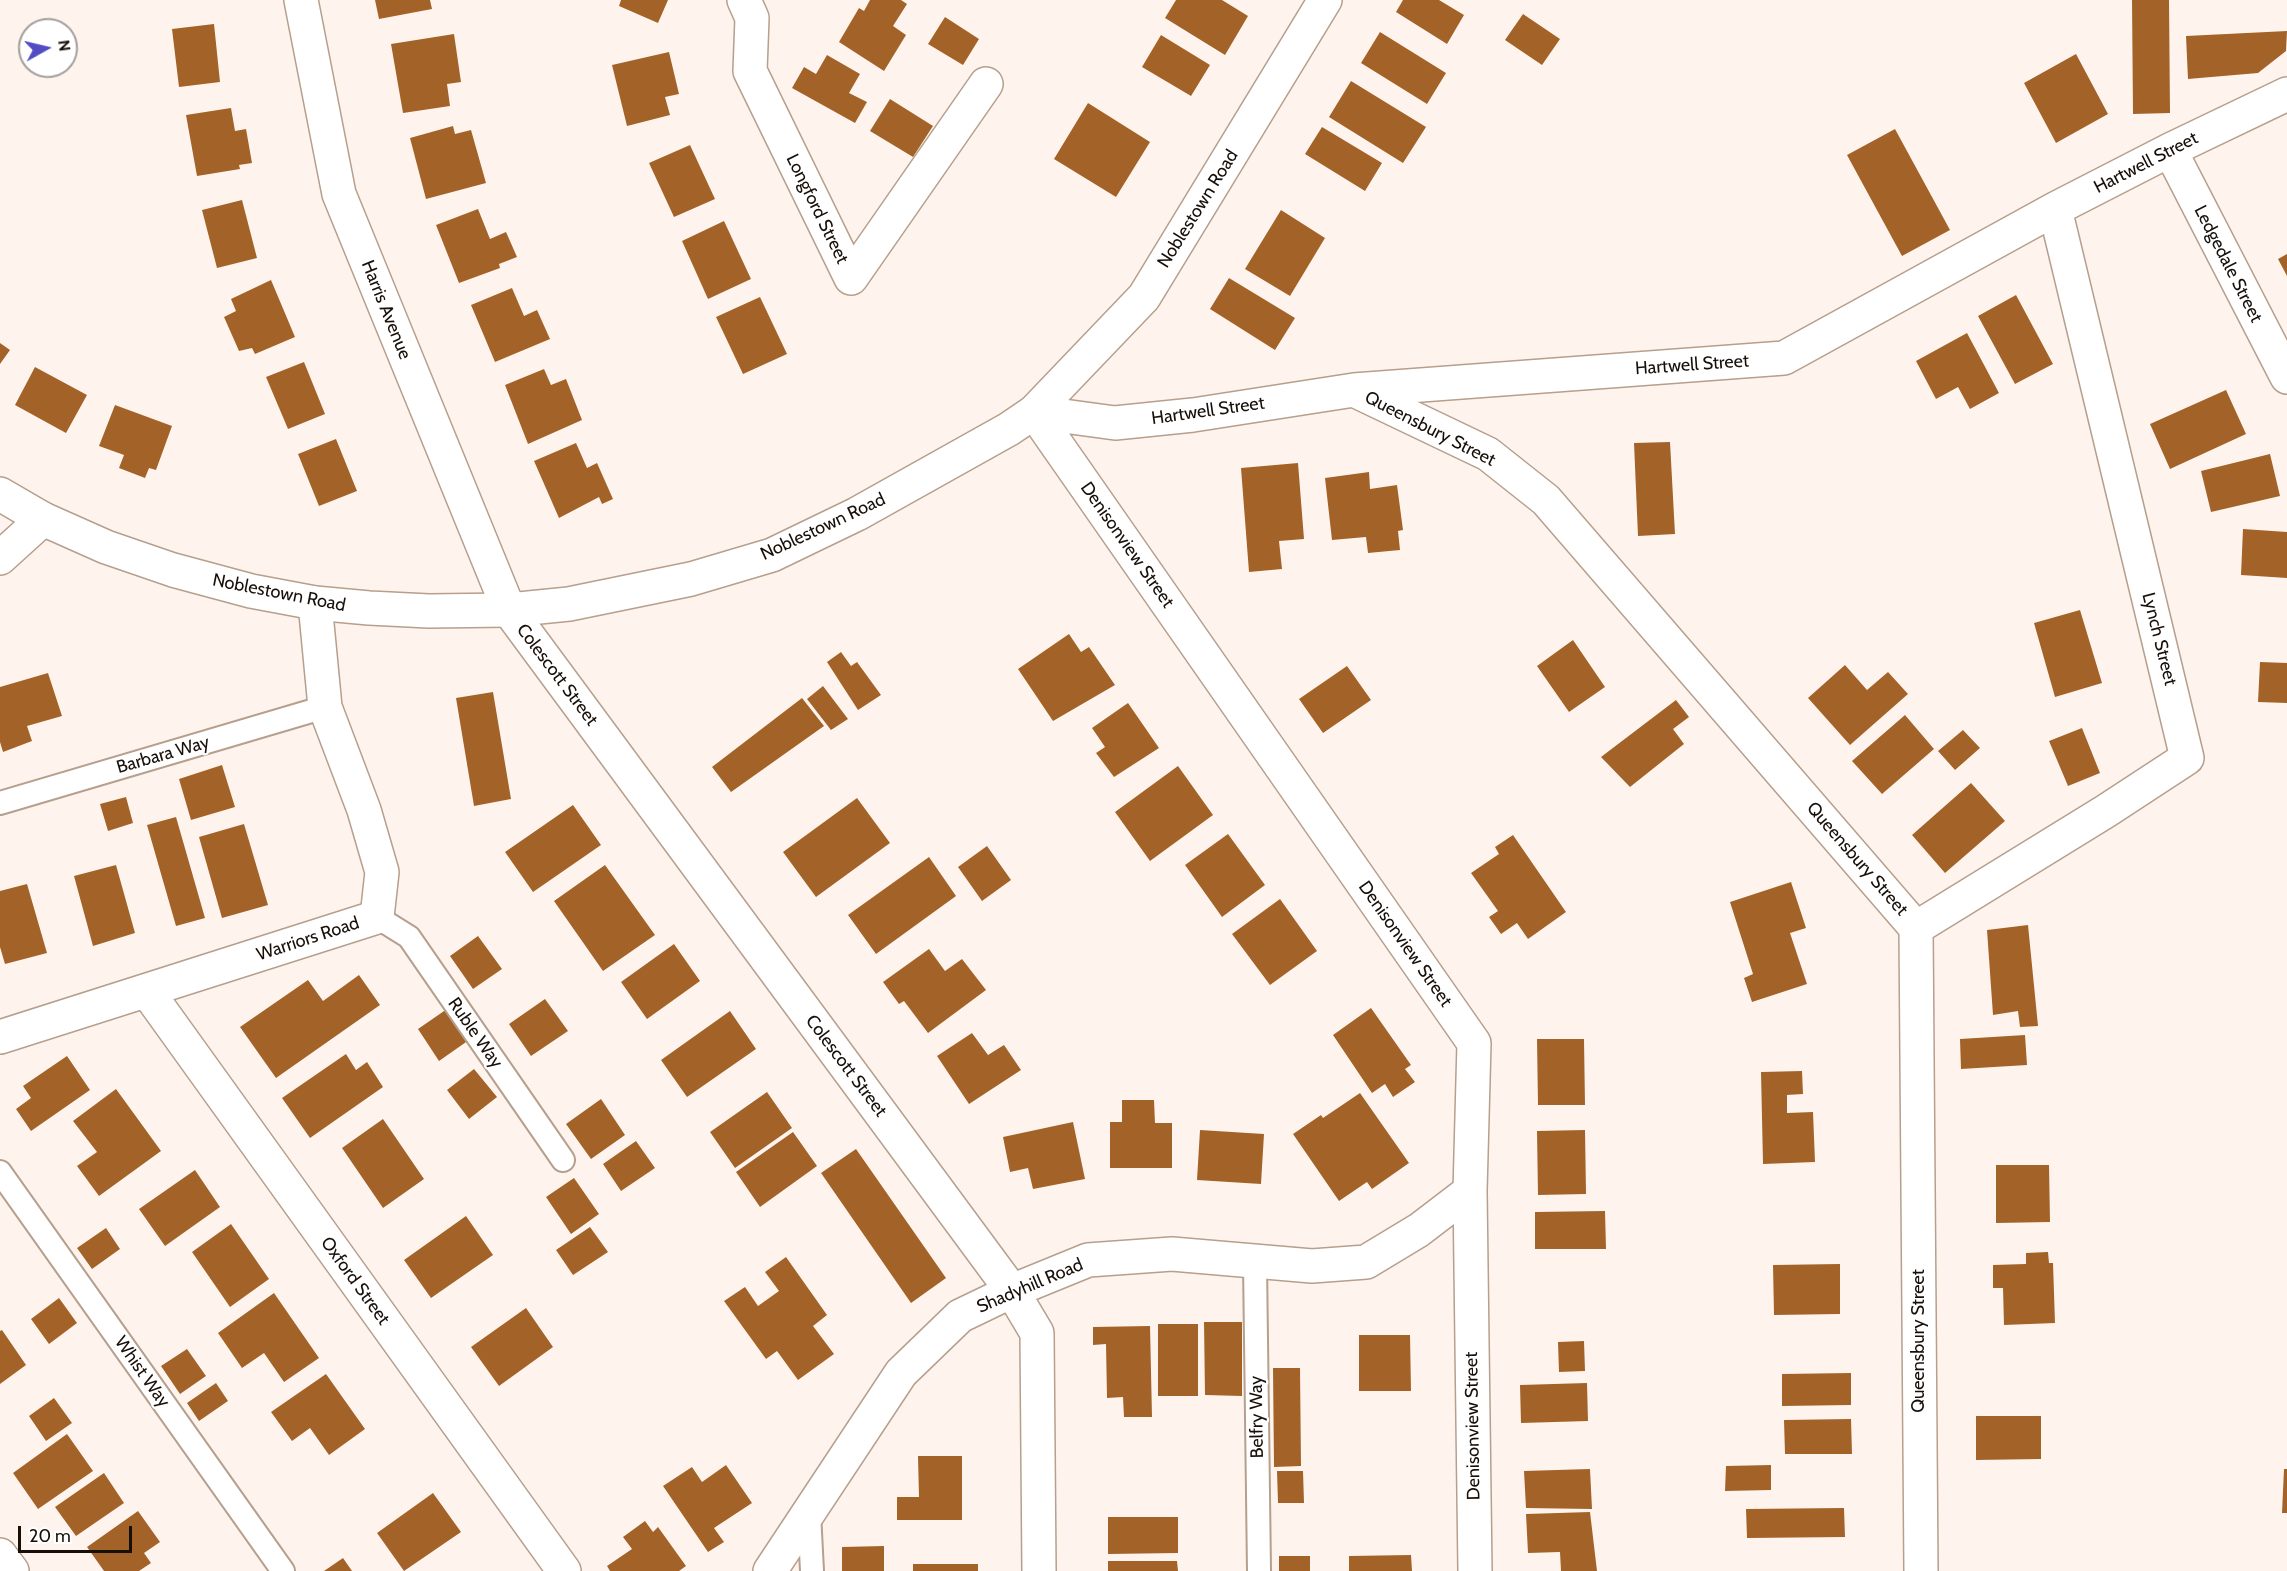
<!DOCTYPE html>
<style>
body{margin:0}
#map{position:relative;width:2287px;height:1571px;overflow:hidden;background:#fff4ed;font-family:Cabin,sans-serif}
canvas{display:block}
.north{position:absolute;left:18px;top:18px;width:60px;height:60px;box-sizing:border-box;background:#fff;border:2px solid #a29f9d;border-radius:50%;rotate:82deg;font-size:16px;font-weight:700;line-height:24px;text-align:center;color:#170f09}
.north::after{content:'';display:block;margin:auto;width:21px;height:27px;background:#514cc4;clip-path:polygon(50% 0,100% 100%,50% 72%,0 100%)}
.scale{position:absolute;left:18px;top:1526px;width:114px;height:27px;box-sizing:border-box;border:3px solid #170f09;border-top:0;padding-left:8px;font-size:18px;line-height:21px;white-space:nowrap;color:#170f09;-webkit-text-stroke:4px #fff;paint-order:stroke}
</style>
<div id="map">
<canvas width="2287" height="1571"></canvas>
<div class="north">N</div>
<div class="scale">20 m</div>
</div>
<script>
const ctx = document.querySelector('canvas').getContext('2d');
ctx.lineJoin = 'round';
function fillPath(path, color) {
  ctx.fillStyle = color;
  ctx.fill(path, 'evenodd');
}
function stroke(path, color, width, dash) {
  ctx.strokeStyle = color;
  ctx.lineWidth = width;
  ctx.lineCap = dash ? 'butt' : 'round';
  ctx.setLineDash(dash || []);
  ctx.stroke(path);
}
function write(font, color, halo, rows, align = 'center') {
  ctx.font = font + ' Cabin,sans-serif';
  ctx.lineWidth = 4.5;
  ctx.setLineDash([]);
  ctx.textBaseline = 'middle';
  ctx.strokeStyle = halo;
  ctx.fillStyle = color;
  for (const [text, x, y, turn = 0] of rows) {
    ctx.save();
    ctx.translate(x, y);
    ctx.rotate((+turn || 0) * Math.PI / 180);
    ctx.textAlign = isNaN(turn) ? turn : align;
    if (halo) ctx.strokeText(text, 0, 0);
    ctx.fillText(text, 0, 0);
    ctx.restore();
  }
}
const building = new Path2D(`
 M375 0H430L432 9 379 19Z
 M621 0H668L658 23 619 6Z
 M870 0H901L907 4 893 26 906 35 884 71 839 42 859 8 864 11Z
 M1176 0H1222L1248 16 1225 55 1165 18Z
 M1403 0H1439L1464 15 1447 44 1396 12Z
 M2132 0H2169L2170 113 2133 114Z
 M1523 14 1560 39 1542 65 1505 40Z
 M945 17 979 39 963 65 928 44Z
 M214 24 220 82 179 87 172 29Z
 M2287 31 2286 51 2258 73 2188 79 2186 36Z
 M1380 32 1446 73 1427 104 1361 63Z
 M454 34 461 82 447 84 450 106 403 113 391 44Z
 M1161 35 1210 65 1191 96 1142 67Z
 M669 52 679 94 665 97 670 115 627 126 612 65Z
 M2076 54 2108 114 2056 143 2024 83Z
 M827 55 860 74 849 93 867 102 855 123 792 88 804 67 816 74Z
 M1351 81 1426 127 1403 163 1329 117Z
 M890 99 933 126 913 157 870 131Z
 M1088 103 1150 142 1116 197 1054 159Z
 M231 108 235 131 246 129 252 163 239 165 240 169 197 176 186 115Z
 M453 126 455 134 471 130 486 183 426 199 410 138Z
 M1322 127 1382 163 1365 191 1305 154Z
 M1895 129 1950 230 1902 256 1847 155Z
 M690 145 715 199 674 217 649 163Z
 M242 200 257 258 217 268 202 210Z
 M478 209 490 239 506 232 517 257 499 264 500 268 459 283 436 225Z
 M1281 210 1325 238 1290 296 1245 269Z
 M724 221 751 279 708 299 682 241Z
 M2287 254V276L2278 259Z
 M1229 278 1295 318 1275 350 1210 309Z
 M271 280 295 337 255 354 252 348 239 351 224 317 236 311 231 299Z
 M512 288 524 316 537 310 550 339 495 362 471 305Z
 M2016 295 2053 364 2015 384 1978 316Z
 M760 297 787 354 743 374 716 317Z
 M1967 333 1999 393 1970 409 1958 387 1936 399 1916 361Z
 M0 343 10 350 0 364Z
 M304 362 325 414 288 429 266 377Z
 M35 367 87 395 66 433 15 405Z
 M544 369 551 385 566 379 582 420 528 444 505 385Z
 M2226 390 2246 434 2170 469 2150 424Z
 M115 405 172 426 156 470 149 468 145 478 119 468 124 455 99 446Z
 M336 439 357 491 319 506 298 454Z
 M1670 442 1675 534 1638 536 1634 443Z
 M576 443 587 468 597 463 613 499 602 504 599 497 559 518 534 461Z
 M2270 454 2280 496 2211 512 2201 471Z
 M1298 463 1304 539 1279 541 1282 569 1249 572 1241 468Z
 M1369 472 1370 489 1397 485 1403 530 1398 531 1400 550 1368 553 1366 537 1332 540 1325 478Z
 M2243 529 2287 532V578L2241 575Z
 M2080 610 2102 683 2055 697 2034 623Z
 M1069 634 1081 652 1089 647 1115 685 1053 721 1018 669Z
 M1573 640 1605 687 1569 712 1537 666Z
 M841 652 851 666 857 662 881 695 858 710 827 662Z
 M2260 662 2287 663V703L2258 702Z
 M1845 665 1867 690 1888 672 1908 694 1850 745 1808 698Z
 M1347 666 1371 700 1323 733 1299 699Z
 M48 673 62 716 27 726 32 741 3 752 0 742V687Z
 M823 686 848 719 831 730 807 699Z
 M493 692 511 799 474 806 456 698Z
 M802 698 824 726 731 792 712 767Z
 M1676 700 1689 717 1673 729 1684 744 1630 787 1601 757Z
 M1128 703 1159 748 1114 777 1096 753 1105 747 1092 728Z
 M1905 715 1934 749 1882 794 1852 761Z
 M2082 728 2100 773 2068 786 2049 741Z
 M1963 730 1980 748 1955 770 1938 751Z
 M222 765 235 807 191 820 179 779Z
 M1178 766 1213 815 1150 861 1115 812Z
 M1971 783 2005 821 1945 873 1912 835Z
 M126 797 133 823 108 831 100 804Z
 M857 798 890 843 816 897 783 852Z
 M573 805 601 845 533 892 505 852Z
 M176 817 205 918 176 926 147 825Z
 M244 824 268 905 222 918 199 837Z
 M1228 834 1265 885 1222 917 1185 865Z
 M1513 835 1566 912 1528 939 1517 923 1501 934 1489 917 1498 911 1471 873 1499 854 1495 847Z
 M987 846 1011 880 982 901 958 867Z
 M929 857 956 896 876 954 848 915Z
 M116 865 135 933 93 946 74 876Z
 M605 865 655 935 603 971 554 901Z
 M1791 882 1806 928 1790 933 1807 984 1752 1002 1744 978 1753 974 1730 902Z
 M27 884 47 953 5 964 0 947V891Z
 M1280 899 1317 951 1270 985 1232 934Z
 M2028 925 2038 1026 2020 1027 2018 1011 1993 1015 1987 930Z
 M478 936 502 969 473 989 450 956Z
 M674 944 700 981 647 1019 621 982Z
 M929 949 945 971 962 959 986 990 928 1033 904 1001 899 1004 883 982Z
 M359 975 380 1005 276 1078 240 1027 308 980 323 1001Z
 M545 999 568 1031 531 1056 509 1024Z
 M1371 1008 1411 1065 1405 1069 1415 1082 1393 1097 1385 1084 1372 1093 1333 1035Z
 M447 1009 469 1040 439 1061 418 1029Z
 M730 1011 756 1049 687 1097 661 1060Z
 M972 1033 988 1055 1004 1045 1021 1070 969 1104 937 1056Z
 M2025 1035 2027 1065 1961 1069 1960 1039Z
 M1537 1039H1584L1585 1105H1538Z
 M346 1054 356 1070 367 1062 383 1087 310 1138 282 1098Z
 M67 1056 90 1090 31 1131 16 1109 31 1098 23 1086Z
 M474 1069 497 1097 469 1119 447 1090Z
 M1802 1071 1803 1094 1787 1095V1113L1813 1112 1815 1162 1763 1164 1761 1072Z
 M116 1089 161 1151 99 1196 77 1166 97 1152 73 1121Z
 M767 1092 792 1128 735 1168 710 1132Z
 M1360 1093 1409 1163 1372 1189 1367 1182 1339 1201 1293 1134 1321 1115 1323 1118Z
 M601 1099 625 1135 591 1159 566 1124Z
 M1122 1100H1154L1155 1123H1172V1168H1110V1122H1122Z
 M383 1119 424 1179 383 1208 342 1148Z
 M1073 1122 1085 1179 1033 1189 1028 1168 1010 1172 1003 1137Z
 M1200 1130 1264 1134 1261 1184 1197 1180Z
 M1585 1130 1586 1194 1538 1195 1537 1131Z
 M793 1132 817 1166 760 1207 736 1172Z
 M636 1141 655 1168 621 1191 603 1164Z
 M856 1149 946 1278 911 1303 821 1173Z
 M1996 1165H2049L2050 1222 1996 1223Z
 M195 1170 220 1207 165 1246 139 1209Z
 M574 1178 599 1214 571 1234 546 1197Z
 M1605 1211 1606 1249H1535V1212Z
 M466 1216 493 1255 431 1298 404 1260Z
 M231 1224 269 1279 230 1307 192 1252Z
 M590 1227 608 1252 573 1275 556 1250Z
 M106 1228 120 1249 92 1269 77 1248Z
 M2048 1252 2049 1263H2053L2055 1323 2004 1325 2003 1288H1993V1265L2026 1264V1253Z
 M786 1257 827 1315 813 1326 834 1354 798 1380 777 1351 766 1359 724 1301 745 1287 758 1306 779 1291 765 1272Z
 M1840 1264V1314L1774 1315 1773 1265Z
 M274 1293 319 1358 284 1382 264 1353 242 1368 218 1333Z
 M59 1298 77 1323 49 1344 31 1319Z
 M526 1308 553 1347 499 1386 471 1347Z
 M1204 1322H1242V1396L1205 1395Z
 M1158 1324H1198V1396H1158Z
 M1150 1326 1152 1417H1124L1123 1397 1107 1398 1106 1344 1093 1345V1327Z
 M2 1330 26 1365 0 1384V1331Z
 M1359 1335H1410L1411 1391H1359Z
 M1584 1341 1585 1371 1559 1372 1558 1342Z
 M187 1349 206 1376 180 1394 161 1366Z
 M1273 1368H1300L1301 1466 1274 1467Z
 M1851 1373V1405L1782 1406V1374Z
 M326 1374 365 1429 329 1455 310 1428 292 1441 271 1412Z
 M216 1383 228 1401 199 1421 187 1403Z
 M1587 1383 1588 1421 1521 1423 1520 1385Z
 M54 1398 72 1423 46 1441 29 1416Z
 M1976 1416H2041V1459L1976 1460Z
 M1851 1419 1852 1454H1785L1784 1420Z
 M67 1434 93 1471 38 1509 13 1473Z
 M918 1456H962V1520H897V1497H919Z
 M726 1465 752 1503 714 1528 724 1542 708 1552 663 1486 692 1467 702 1482Z
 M1771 1465V1490L1725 1491 1726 1466Z
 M1590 1469 1592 1509 1526 1508 1524 1471Z
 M2284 1469H2287V1513H2282Z
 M1277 1471H1303L1304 1503H1278Z
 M104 1473 124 1503 76 1536 55 1507Z
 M433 1493 461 1532 404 1571 377 1533Z
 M1844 1508 1845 1537 1747 1538 1746 1509Z
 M138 1511 160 1542 144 1553 151 1563 139 1571H104L87 1547Z
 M1590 1512 1597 1571H1561L1560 1552 1528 1553 1526 1514Z
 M1108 1517H1178V1553L1108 1554Z
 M645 1521 653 1532 658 1527 686 1566 679 1571H610L607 1566 632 1549 623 1537Z
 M884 1546V1571H842V1547Z
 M1411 1555 1412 1571H1349V1556Z
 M1279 1556H1310V1571H1279Z
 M343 1558 352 1571H324Z
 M1108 1561H1177L1178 1571H1108Z
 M913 1564H978V1571H913Z`);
const service = new Path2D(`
 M0 803 325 707
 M377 917 409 937 563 1160
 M0 1172 283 1571
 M1255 1263 1259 1571
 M809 1513 812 1571`);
const minor = new Path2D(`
 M301 0 339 194 509 610 1012 1291 1037 1333 1039 1571
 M744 0 752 18 750 71 851 278 986 84
 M2170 150 2287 377
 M1354 390 1488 454 1546 500 1916 928 1921 1571
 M1034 412 1115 423 1193 415 1354 390 1784 358 2055 209 2170 150 2287 94
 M1034 412 1474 1043 1470 1191 1475 1571
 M0 558 43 519
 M1916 928 2106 811 2187 758 2055 209
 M147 991 564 1571
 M0 1037 377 917 382 872 364 810 325 707 315 603
 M0 1555 12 1571
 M770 1571 901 1373 960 1316 1012 1291 1088 1260 1172 1254 1312 1266 1366 1262 1419 1230 1470 1191`);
const secondary = new Path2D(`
 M0 494 43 519 106 547 173 570 251 591 315 603 369 608 429 611 509 610 569 604 691 579 772 555 857 514 1009 429 1034 412 1144 297 1325 0`);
const streetNames = [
 ["Hartwell Street",2146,163,-27],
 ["Longford Street",817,209,64],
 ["Noblestown Road",1198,209,-58],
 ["Ledgedale Street",2228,264,63],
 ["Harris Avenue",386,310,68],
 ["Hartwell Street",1692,365,-4],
 ["Hartwell Street",1208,411,-8],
 ["Queensbury Street",1430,429,27],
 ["Noblestown Road",823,527,-25],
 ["Denisonview Street",1127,545,55],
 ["Noblestown Road",279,593,11],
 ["Lynch Street",2159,639,76],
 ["Colescott Street",557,675,53],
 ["Barbara Way",163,755,-16],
 ["Queensbury Street",1857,859,49],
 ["Warriors Road",308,939,-18],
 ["Denisonview Street",1405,944,55],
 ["Ruble Way",475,1033,55],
 ["Colescott Street",846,1066,53],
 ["Oxford Street",355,1281,54],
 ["Shadyhill Road",1030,1286,-23],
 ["Queensbury Street",1919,1341,-90],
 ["Whist Way",142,1372,55],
 ["Belfry Way",1257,1417,-91],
 ["Denisonview Street",1473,1426,-91]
];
fillPath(building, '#a36328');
stroke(service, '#b69f8d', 26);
stroke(minor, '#b69f8d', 36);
stroke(secondary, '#b69f8d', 36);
stroke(service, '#fff', 22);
stroke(minor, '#fff', 33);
stroke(secondary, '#fff', 33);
write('18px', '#170f09', '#fff', streetNames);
</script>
